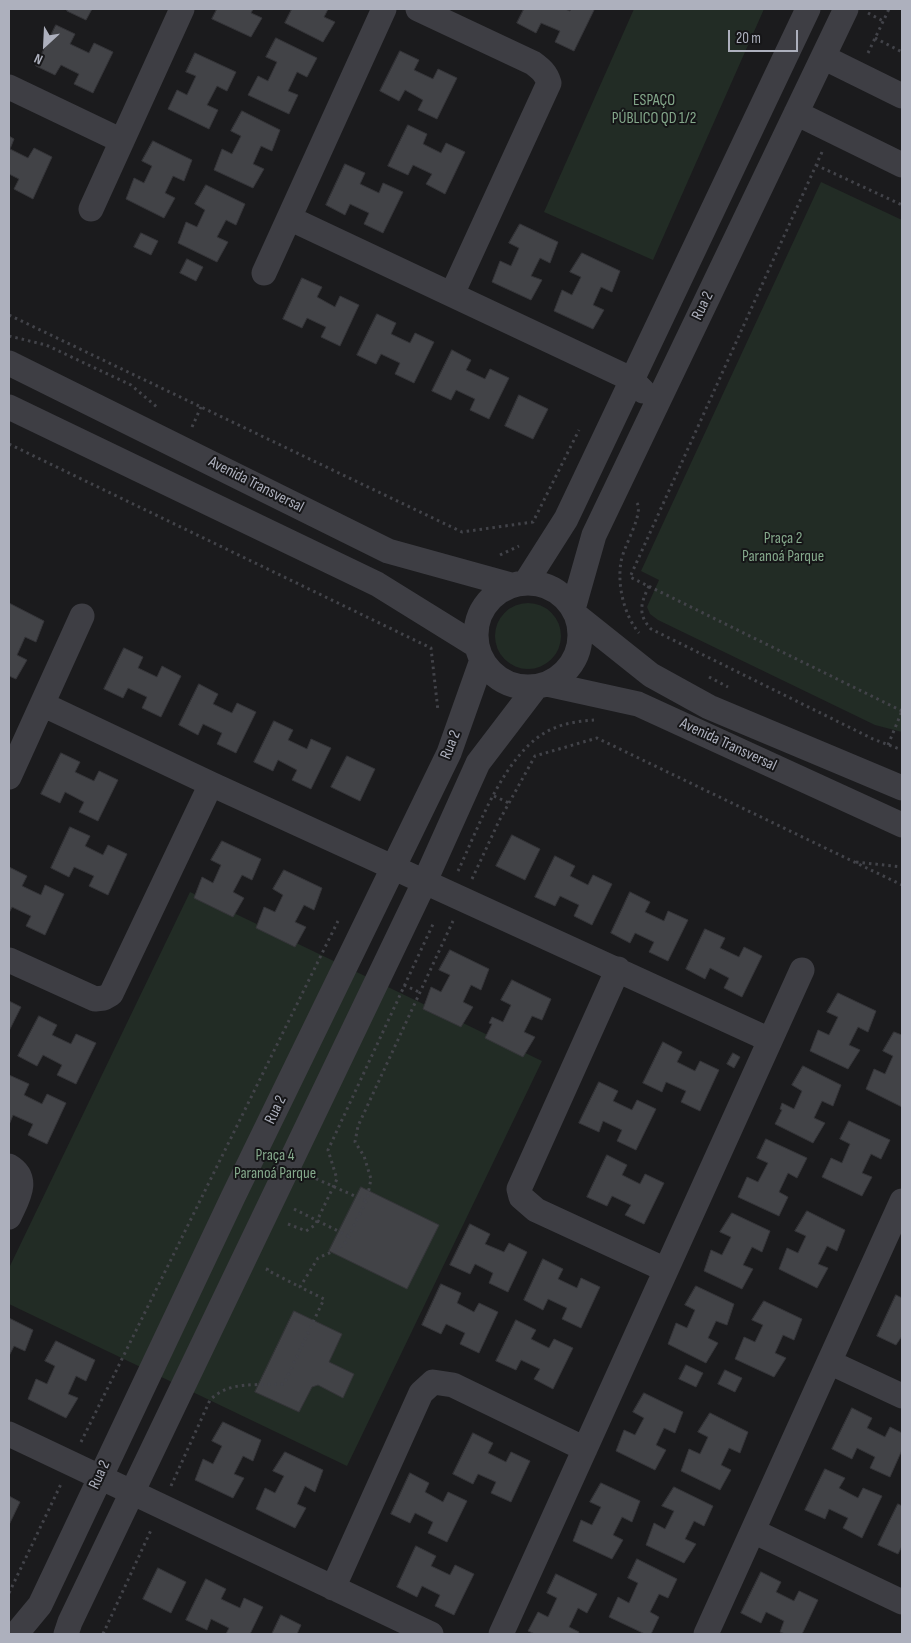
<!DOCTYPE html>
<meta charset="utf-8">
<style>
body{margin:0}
#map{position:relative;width:911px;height:1643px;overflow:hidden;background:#1b1b1d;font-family:"Sofia Sans Condensed",sans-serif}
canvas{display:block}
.frame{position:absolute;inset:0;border:10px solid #adb0bd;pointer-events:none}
.north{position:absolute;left:20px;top:20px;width:50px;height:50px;-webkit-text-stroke:4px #161618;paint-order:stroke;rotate:205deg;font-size:14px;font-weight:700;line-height:20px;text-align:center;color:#adb0bd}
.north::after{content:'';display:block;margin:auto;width:18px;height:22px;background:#adb0bd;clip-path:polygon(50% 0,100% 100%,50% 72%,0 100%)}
.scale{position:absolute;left:728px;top:30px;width:70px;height:22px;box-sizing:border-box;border:2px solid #adb0bd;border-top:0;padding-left:6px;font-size:15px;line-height:18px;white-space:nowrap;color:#adb0bd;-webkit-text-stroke:4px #161618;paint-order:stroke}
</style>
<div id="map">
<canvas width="911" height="1643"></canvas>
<div class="frame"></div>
<div class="north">N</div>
<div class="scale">20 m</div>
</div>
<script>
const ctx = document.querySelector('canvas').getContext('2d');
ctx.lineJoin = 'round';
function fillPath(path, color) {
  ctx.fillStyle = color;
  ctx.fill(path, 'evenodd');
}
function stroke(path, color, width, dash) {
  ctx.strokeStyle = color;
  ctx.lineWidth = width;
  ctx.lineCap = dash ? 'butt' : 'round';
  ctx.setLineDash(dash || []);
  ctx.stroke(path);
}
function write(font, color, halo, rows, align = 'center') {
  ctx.font = font + ' "Sofia Sans Condensed",sans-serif';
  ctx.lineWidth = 4;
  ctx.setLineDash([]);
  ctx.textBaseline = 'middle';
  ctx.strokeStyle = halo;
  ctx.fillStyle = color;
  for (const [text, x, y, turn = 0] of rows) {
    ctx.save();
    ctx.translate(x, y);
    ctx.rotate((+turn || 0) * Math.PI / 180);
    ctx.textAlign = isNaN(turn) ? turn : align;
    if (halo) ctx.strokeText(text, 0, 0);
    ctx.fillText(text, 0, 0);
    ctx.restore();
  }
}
const green = new Path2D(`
 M634 9H764L653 260 544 212Z
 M821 182 902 220V732L875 725 658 620 650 614 647 607 659 580 641 571Z
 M495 636a33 33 0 1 1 66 0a33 33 0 1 1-66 0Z
 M190 892 542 1061 347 1466 9 1304V1268Z`);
const building = new Path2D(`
 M68 9H92L86 20 67 11Z
 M217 9H253L251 13 262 18 251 37 212 19Z
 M292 9H328L324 17 335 22 323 42 285 23Z
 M524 9H565L570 11 571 9H591L594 10 574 51 555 42 560 31 541 23 536 33 517 23Z
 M56 25 75 34 70 44 89 53 94 43 113 52 93 93 74 84 79 74 61 65 55 75 36 66Z
 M276 38 317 58 307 77 297 72 288 91 298 95 289 114 248 95 258 76 268 81 277 62 266 57Z
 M400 51 419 60 414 70 433 79 438 69 457 78 437 119 418 110 423 100 405 90 399 101 380 91Z
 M195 53 236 72 227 91 217 86 207 105 218 110 209 129 168 109 177 90 187 95 196 76 186 72Z
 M242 111 280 130 272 151 261 146 253 164 264 169 253 188 214 170 222 149 232 154 241 136 231 131Z
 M408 125 427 134 423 144 441 153 446 143 465 152 445 194 426 184 432 174 413 165 408 175 388 166Z
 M9 136 14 139 10 149 28 158 34 148 52 157 33 199 14 189 19 179 9 174Z
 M153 141 192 160 184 181 173 176 165 193 175 198 164 218 126 199 134 178 144 183 152 166 142 161Z
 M345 164 365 173 360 184 379 193 383 183 403 192 383 233 364 224 369 213 350 204 345 215 326 205Z
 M206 185 245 204 236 225 226 220 217 237 228 242 217 262 178 243 186 222 197 227 205 210 195 204Z
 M520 224 558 242 550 263 540 258 531 276 542 280 531 300 492 282 500 261 511 266 519 248 509 243Z
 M141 233 158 241 151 255 134 247Z
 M582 253 620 271 612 292 601 287 593 305 604 310 593 329 554 311 562 290 572 295 581 277 570 272Z
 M187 259 203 267 196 281 180 273Z
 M302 278 322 287 317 297 335 307 340 296 359 305 340 346 321 337 326 327 307 318 302 328 283 319Z
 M377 314 396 323 391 334 410 343 415 333 434 342 414 383 395 374 400 363 381 354 376 364 357 355Z
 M452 350 471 360 466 370 485 379 490 369 509 378 489 419 470 410 475 399 456 390 451 400 432 391Z
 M519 395 548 409 533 439 505 426Z
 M9 603 44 621 36 642 25 637 17 655 27 660 16 679 9 676Z
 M124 648 143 657 138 668 157 677 162 666 181 676 161 717 142 708 147 697 128 688 123 698 104 689Z
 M199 684 218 694 213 704 232 713 237 703 256 712 236 753 217 744 222 733 203 724 198 735 179 725Z
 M274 721 293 730 288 740 307 749 311 739 331 748 311 789 292 780 297 770 278 760 273 771 254 762Z
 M61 753 80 762 75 772 94 781 99 771 118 780 98 821 79 812 84 802 65 792 60 803 41 794Z
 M347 756 375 769 360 801 331 787Z
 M70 827 90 836 85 846 103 855 108 845 127 854 108 895 89 886 94 876 74 867 69 877 51 868Z
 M512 835 540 849 525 880 496 866Z
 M222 841 261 859 252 880 242 875 233 892 244 898 233 917 194 898 202 877 213 883 221 865 211 860Z
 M555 856 575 866 570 876 588 885 593 875 612 884 592 925 574 916 579 905 560 896 555 906 535 897Z
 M9 867 27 876 22 886 41 895 45 885 64 894 45 935 26 926 31 916 12 907 9 913Z
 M284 870 322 888 314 910 304 905 295 922 306 927 295 947 256 928 264 907 275 912 283 895 273 889Z
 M630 892 650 902 645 912 664 921 668 911 688 920 668 961 649 952 654 942 635 933 630 943 611 933Z
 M705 929 725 938 720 948 739 957 744 947 762 956 742 997 724 988 729 978 710 968 705 979 686 969Z
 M450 950 489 969 481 990 471 985 463 1002 473 1007 461 1027 423 1009 431 987 441 992 450 975 439 970Z
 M512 980 551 999 542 1020 532 1016 524 1032 535 1037 523 1057 485 1038 492 1024 489 1023 492 1017 503 1022 511 1005 501 1000Z
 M838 993 876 1011 868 1032 858 1027 849 1045 860 1050 848 1069 810 1051 818 1030 829 1035 838 1017 827 1012Z
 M9 1001 21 1007 9 1031Z
 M39 1016 57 1025 52 1035 71 1044 76 1034 96 1043 76 1084 57 1075 62 1065 43 1055 37 1066 18 1056Z
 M894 1032 902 1035V1107L866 1089 874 1069 885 1074 893 1056 883 1051Z
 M663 1042 682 1052 677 1062 695 1071 700 1061 719 1070 700 1111 681 1102 686 1091 666 1082 662 1092 643 1083Z
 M733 1053 740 1057 734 1068 727 1064Z
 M803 1066 841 1085 833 1106 822 1101 814 1118 825 1123 813 1143 775 1124 782 1110 780 1109 782 1103 794 1109 802 1091 792 1085Z
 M9 1075 29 1084 24 1095 42 1104 47 1094 66 1103 47 1144 28 1135 33 1124 13 1115 9 1125Z
 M599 1082 618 1091 613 1101 632 1110 637 1100 656 1109 636 1150 617 1141 622 1130 603 1121 599 1132 579 1123Z
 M849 1121 890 1140 881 1159 871 1154 862 1173 872 1177 862 1196 822 1177 831 1158 842 1163 850 1144 840 1139Z
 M766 1139 807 1158 797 1178 788 1173 779 1192 788 1197 779 1216 738 1197 747 1177 758 1182 768 1163 757 1158Z
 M607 1155 627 1165 622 1175 640 1184 645 1174 664 1183 644 1224 625 1215 631 1205 612 1196 607 1206 587 1197Z
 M361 1187 439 1225 407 1289 329 1251Z
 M807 1211 845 1230 837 1251 827 1246 818 1264 828 1268 817 1288 779 1269 787 1248 798 1253 806 1236 795 1231Z
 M732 1213 770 1231 762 1252 752 1247 743 1265 753 1269 742 1289 704 1271 711 1250 722 1255 731 1237 720 1232Z
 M470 1224 490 1234 485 1244 504 1252 509 1243 527 1252 508 1292 489 1283 493 1273 475 1264 470 1274 450 1265Z
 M543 1259 563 1269 558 1279 577 1288 581 1278 600 1287 581 1328 562 1319 567 1308 548 1299 543 1310 524 1300Z
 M441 1284 461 1293 457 1303 474 1312 479 1303 498 1312 479 1353 460 1344 465 1333 446 1324 441 1334 422 1325Z
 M696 1286 734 1304 727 1325 716 1321 708 1338 718 1343 706 1363 668 1344 676 1323 687 1328 695 1310 685 1305Z
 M896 1295 902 1298V1336L896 1345 877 1336Z
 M764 1301 802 1319 794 1340 783 1335 775 1353 786 1358 774 1377 735 1359 744 1337 755 1342 763 1325 752 1320Z
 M294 1311 342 1334 329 1362 354 1374 343 1398 318 1385 312 1387 299 1412 255 1392Z
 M9 1318 33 1330 25 1351 14 1346 9 1356Z
 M516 1320 536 1330 531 1339 549 1348 554 1339 573 1348 553 1389 534 1379 540 1369 521 1360 516 1370 496 1361Z
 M56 1341 95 1360 86 1381 76 1376 68 1394 78 1398 66 1418 28 1399 36 1379 47 1384 55 1366 45 1361Z
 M686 1365 703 1373 696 1387 679 1379Z
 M725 1370 742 1378 735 1392 718 1384Z
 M644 1393 683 1412 675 1433 664 1428 656 1445 666 1450 655 1470 616 1451 624 1430 635 1435 644 1418 633 1412Z
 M852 1408 872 1418 867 1428 885 1437 890 1427 902 1433V1450L890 1477 870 1468 875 1457 857 1448 852 1459 832 1449Z
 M710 1413 748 1432 740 1453 729 1448 721 1465 731 1470 720 1490 681 1471 689 1449 700 1454 708 1437 698 1432Z
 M223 1422 261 1440 253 1461 243 1456 234 1474 244 1478 233 1498 195 1480 203 1459 213 1464 222 1446 212 1441Z
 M473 1433 493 1443 488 1453 506 1462 511 1452 530 1461 511 1502 491 1493 496 1482 478 1474 473 1484 453 1474Z
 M285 1452 323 1470 315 1492 305 1486 297 1504 306 1508 295 1528 256 1509 265 1488 275 1493 284 1476 273 1471Z
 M825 1469 845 1478 839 1488 858 1498 863 1488 882 1496 862 1538 843 1528 848 1518 829 1509 825 1519 805 1510Z
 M410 1473 429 1483 425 1492 443 1502 448 1492 467 1501 447 1542 428 1533 433 1522 415 1513 410 1523 391 1514Z
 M601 1483 640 1501 632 1522 622 1517 613 1535 623 1540 612 1559 573 1541 581 1520 592 1525 601 1507 590 1502Z
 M674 1487 713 1506 704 1526 694 1521 685 1539 696 1544 684 1563 646 1545 654 1523 665 1529 674 1511 662 1506Z
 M9 1496 20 1502 9 1525Z
 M898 1504 902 1506V1546L898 1554 878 1545Z
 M416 1546 436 1556 431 1566 450 1575 455 1565 474 1574 454 1615 435 1606 440 1595 422 1586 417 1597 397 1587Z
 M637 1559 677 1579 668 1598 659 1594 650 1612 659 1617 651 1634H645L609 1617 618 1597 629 1603 638 1583 628 1578Z
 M158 1568 186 1582 171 1613 143 1599Z
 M761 1572 781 1582 776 1592 794 1601 799 1591 818 1600 802 1634H785L780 1632 784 1621 766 1612 761 1623 741 1613Z
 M556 1574 597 1594 587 1613 578 1608 569 1627 579 1632 578 1634H535L528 1631 538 1612 548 1617 557 1598 547 1593Z
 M206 1579 226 1589 221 1599 240 1608 244 1598 263 1607 250 1634H226L229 1628 211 1619 207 1630 186 1620Z
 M281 1615 301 1625 297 1634H272Z`);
const path = new Path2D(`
 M868 13 883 21
 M875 38 902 52
 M868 53 889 9
 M822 152 630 577 902 711
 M816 165 902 205
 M9 315 462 532 533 522 579 430
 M9 336 46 345 131 385 158 408
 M192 427 201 407
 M9 444 431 648 438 711
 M637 503C644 514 623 547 621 562 617 585 624 615 639 633
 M500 555 519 546
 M649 586C641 603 637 614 651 629L873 739 902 750
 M709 677 728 687
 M888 745 902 711
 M494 796 509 803
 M856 862 902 867
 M458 871C479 827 505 750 552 729 565 723 580 721 594 720
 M472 879 499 821 535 756 597 738 902 885
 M404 985 419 992
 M310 1176 366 1201
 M294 1209 348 1236
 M288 1224 306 1231 315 1225 337 1179 328 1150 434 922
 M268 1268 267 1270 300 1287
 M81 1442 338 921
 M171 1486 210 1400C230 1380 257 1386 284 1384L324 1299 300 1287 318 1258 336 1250 346 1242 367 1199 371 1179 364 1156 355 1142 358 1126 453 921
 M9 1593 61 1484
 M103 1634 152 1528`);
const minor = new Path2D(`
 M418 9 533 63C541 69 546 73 549 83L452 294
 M823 57 902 96
 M9 87 122 141
 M796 113 902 165
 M91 209 182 9
 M289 218 631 379 643 391
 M264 273 384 9
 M9 363 388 551 511 585
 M9 407 377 584 477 646
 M526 582 566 519 808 9
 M476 635a52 52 0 1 1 104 0a52 52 0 1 1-104 0Z
 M573 609 594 535 846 9
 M577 616 651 675 709 707 902 788
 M547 684 638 704 902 825
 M42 704 211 784 770 1040
 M9 777 82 616
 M9 960 95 999 104 998 111 994 211 784
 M618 969 519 1189 521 1197 536 1210 666 1270
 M9 1166C31 1179 17 1199 9 1217
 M829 1362 902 1396
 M9 1434 431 1634
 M753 1531 902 1602
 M333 1588 421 1393 433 1382 453 1385 585 1449
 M16 1634 40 1605 233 1197 449 753 482 660
 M66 1634 70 1622 425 881 478 763 536 687
 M501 1634 802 970
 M706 1634 902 1201`);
const parkNames = [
 ["ESPAÇO",654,101],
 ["PÚBLICO QD 1/2",654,119],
 ["Praça 2",783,539],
 ["Paranoá Parque",783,557],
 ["Praça 4",275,1156],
 ["Paranoá Parque",275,1174]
];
const streetNames = [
 ["Rua 2",703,306,-64],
 ["Avenida Transversal",256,485,27],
 ["Rua 2",451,745,-68],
 ["Avenida Transversal",728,745,25],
 ["Rua 2",276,1110,-64],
 ["Rua 2",100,1475,-65]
];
fillPath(green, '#222c25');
fillPath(building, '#424347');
stroke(building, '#353539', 1);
stroke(path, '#424349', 3, [2.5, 4]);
stroke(minor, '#3e3e44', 25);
write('16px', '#84a88b', '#161618', parkNames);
write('16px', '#adb0bd', '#161618', streetNames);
</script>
